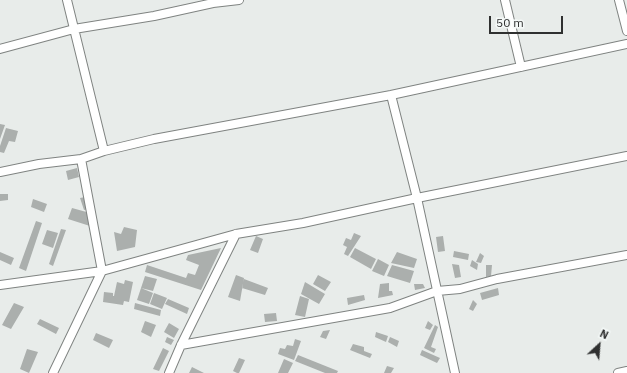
<!DOCTYPE html>
<style>
body{margin:0}
#map{position:relative;width:627px;height:373px;overflow:hidden;background:#e8ecea;font-family:"IBM Plex Sans",sans-serif}
canvas{display:block}
.north{position:absolute;left:579px;top:325px;width:40px;height:40px;-webkit-text-stroke:3px #f5f9f8;paint-order:stroke;rotate:26deg;font-size:11px;font-weight:700;line-height:16px;text-align:center;color:#2f3030}
.north::after{content:'';display:block;margin:auto;width:14px;height:18px;background:#2f3030;clip-path:polygon(50% 0,100% 100%,50% 72%,0 100%)}
.scale{position:absolute;left:489px;top:16px;width:74px;height:18px;box-sizing:border-box;border:2px solid #2f3030;border-top:0;padding-left:5px;font-size:12px;line-height:14px;white-space:nowrap;color:#2f3030;-webkit-text-stroke:3px #f5f9f8;paint-order:stroke}
</style>
<div id="map">
<canvas width="627" height="373"></canvas>
<div class="north">N</div>
<div class="scale">50 m</div>
</div>
<script>
const ctx = document.querySelector('canvas').getContext('2d');
ctx.lineJoin = 'round';
function fillPath(path, color) {
  ctx.fillStyle = color;
  ctx.fill(path, 'evenodd');
}
function stroke(path, color, width, dash) {
  ctx.strokeStyle = color;
  ctx.lineWidth = width;
  ctx.lineCap = dash ? 'butt' : 'round';
  ctx.setLineDash(dash || []);
  ctx.stroke(path);
}
const building = new Path2D(`
 M0 124 5 125 0 139Z
 M6 128 18 131 15 142 9 141 4 153 0 152V146Z
 M77 168 79 177 68 180 66 171Z
 M0 194H8V200L0 201Z
 M85 197 88 209 84 210 80 198Z
 M33 199 47 204 44 212 31 207Z
 M72 208 90 213V226L68 219Z
 M36 221 42 223 26 271 19 268Z
 M124 227 137 230 135 247 117 251 114 232 121 234Z
 M61 229 66 230 53 266 49 264Z
 M47 230 58 233 53 248 42 244Z
 M354 233 361 236 348 256 344 254 347 247 343 245 346 238 351 240Z
 M256 236 263 239 258 253 250 250Z
 M443 236 445 251 438 252 436 237Z
 M221 248 201 290 145 272 147 265 186 278 188 273 195 275 199 265 186 260 188 255Z
 M355 248 376 259 371 269 350 257Z
 M454 251 469 254 468 260 453 257Z
 M0 252 14 258 11 265 0 260Z
 M397 252 417 259 414 268 391 263Z
 M480 253 484 256 481 263 476 262Z
 M378 259 389 265 384 276 372 271Z
 M472 260 478 264 477 270 470 266Z
 M452 264 459 265 461 277 455 278Z
 M392 265 414 271 410 283 387 276Z
 M486 265H492L491 276 486 277Z
 M236 275 244 278 240 301 228 297Z
 M318 275 331 282 325 291 313 284Z
 M145 276 157 279 153 291 141 288Z
 M244 279 268 288 265 295 242 288Z
 M125 280 133 282 129 302 124 301 123 305 103 302 104 292 113 293V296H114L117 282 124 284Z
 M305 282 325 294 319 304 301 294Z
 M389 283V291H392L393 295 378 298 380 284Z
 M414 284H423L425 288 415 290Z
 M141 288 153 293 149 304 137 300Z
 M498 288 499 295 482 300 480 293Z
 M154 293 167 298 162 309 150 304Z
 M364 295 365 300 348 305 347 298Z
 M300 296 309 299 305 317 295 315Z
 M168 299 189 308 187 314 165 304Z
 M473 300 477 304 473 311 469 309Z
 M14 303 24 307 11 329 2 325Z
 M135 303 161 310 160 316 134 309Z
 M276 313 277 321 265 322 264 314Z
 M40 319 59 328 56 334 37 324Z
 M145 321 156 325 151 337 141 332Z
 M428 321 433 325 430 330 425 328Z
 M169 323 179 329 174 338 164 332Z
 M435 325 438 327 431 347 436 349 434 353 424 348Z
 M330 330 326 339 320 337 323 331Z
 M376 332 388 336 386 342 375 337Z
 M96 333 113 340 109 348 93 340Z
 M167 337 174 340 171 345 165 342Z
 M390 337 399 341 397 347 388 342Z
 M295 339 301 341 294 360 278 354 280 348 285 349 287 345 293 346Z
 M353 344 364 347V351L372 354 370 358 350 350Z
 M163 348 169 351 159 371 153 369Z
 M27 349 38 352 29 373 20 369Z
 M422 350 440 358 437 363 420 355Z
 M298 355 338 371 337 373H325L295 361Z
 M239 358 245 360 239 373H237L233 371Z
 M284 359 293 363 288 373H278Z
 M387 366 394 368 391 373H384Z
 M192 367 204 373H189Z`);
const street = new Path2D(`
 M67 0 104 151
 M505 0 521 67
 M619 0 627 31
 M0 49 74 29 154 16 213 3 239 0
 M0 172 39 164 81 159 104 151 154 139 391 95 627 44
 M0 285 102 271 236 234 303 223 417 198 391 95
 M181 345 390 308 437 291 460 289 497 279 627 255
 M53 373 102 271 81 159
 M169 373 181 345 236 234
 M455 373 417 198 627 156
 M618 373 627 371`);
fillPath(building, '#abafad');
stroke(street, '#7f8381', 10);
stroke(street, '#fff', 8);
</script>
